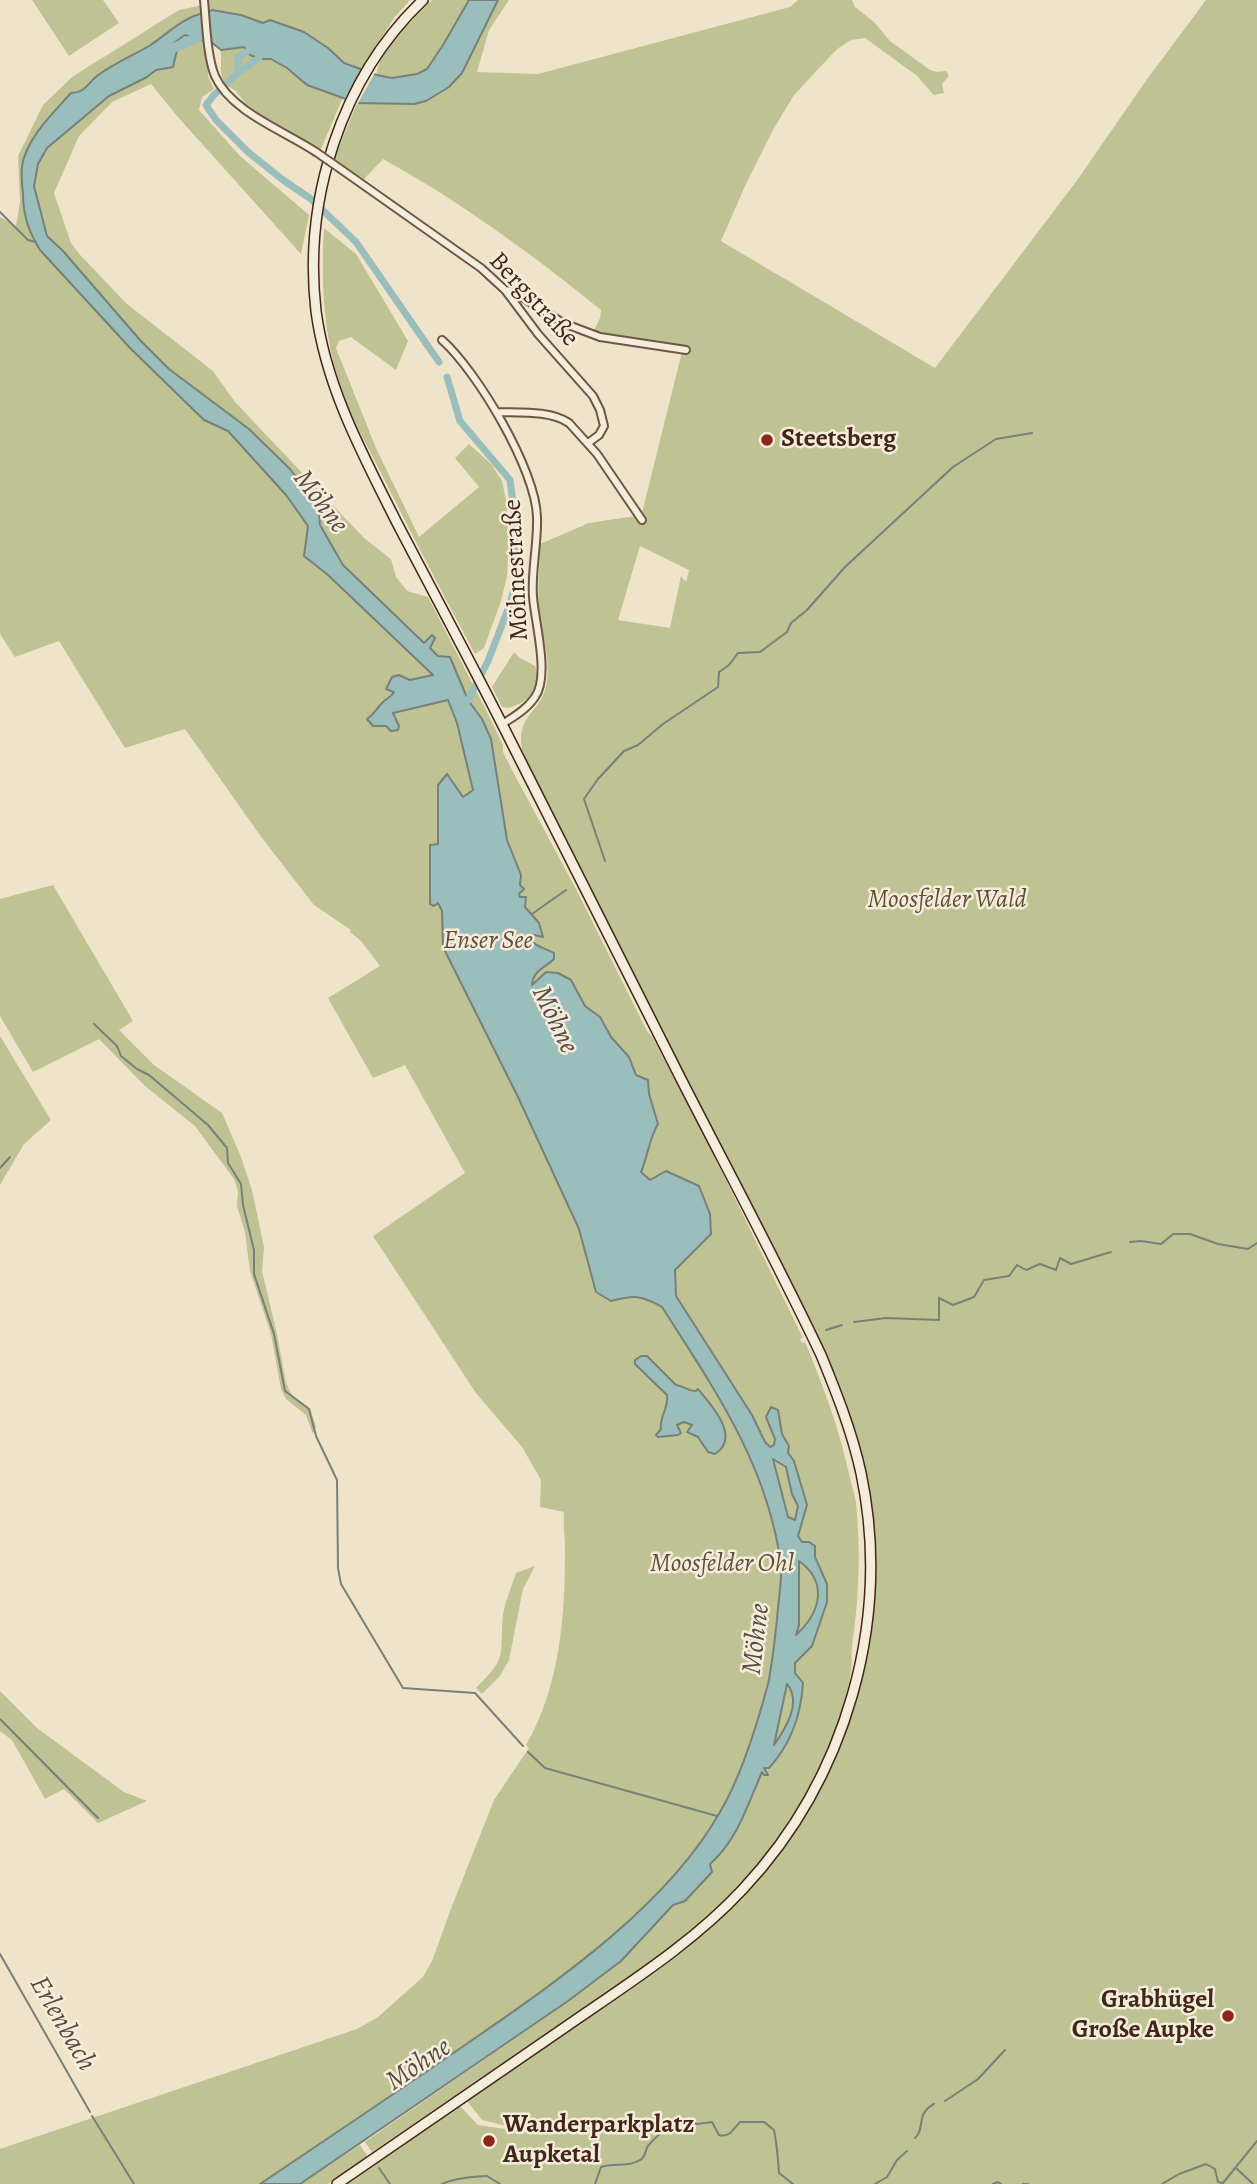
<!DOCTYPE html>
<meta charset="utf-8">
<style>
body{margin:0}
canvas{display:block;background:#efe4c9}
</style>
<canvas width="1257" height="2184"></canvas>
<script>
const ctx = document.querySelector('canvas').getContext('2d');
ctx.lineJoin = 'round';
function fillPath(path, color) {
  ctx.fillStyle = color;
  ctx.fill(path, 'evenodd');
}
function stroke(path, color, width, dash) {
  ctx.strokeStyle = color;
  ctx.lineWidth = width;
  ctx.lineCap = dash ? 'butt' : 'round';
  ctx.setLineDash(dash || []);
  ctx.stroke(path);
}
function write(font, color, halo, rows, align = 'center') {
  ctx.font = font + ' Alegreya,serif';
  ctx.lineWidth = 5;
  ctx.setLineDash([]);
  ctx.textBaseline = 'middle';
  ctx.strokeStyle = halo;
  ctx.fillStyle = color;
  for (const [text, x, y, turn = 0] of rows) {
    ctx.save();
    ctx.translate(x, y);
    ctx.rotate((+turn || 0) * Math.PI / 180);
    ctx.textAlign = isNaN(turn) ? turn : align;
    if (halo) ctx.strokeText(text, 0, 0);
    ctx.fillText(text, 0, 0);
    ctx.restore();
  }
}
const green = new Path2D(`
 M32 0H103L119 23 69 56Z
 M208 0H410L394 18 361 69 344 63 328 48 304 32 270 20 263 23C248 18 221 5 207 13Z
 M432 0H469C459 18 440 58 425 70 412 79 392 78 377 75 375 54 417 15 432 0Z
 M498 0H509L489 30 477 72 538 74 790 7 798 0H852L855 7 874 22 890 41 930 70 937 72 946 71 949 76 942 84 944 93 934 95 916 75 865 38 851 40 837 49 794 95 773 130 745 186 721 241 935 368 1078 179 1145 82 1206 0H1257V2184H348L460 2106 478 2125 540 2134 482 2120 467 2101 723 1910 795 1823 849 1709 870 1582 861 1474 821 1355 588 896 522 750C516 714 540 714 546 686 552 661 541 635 539 610 537 589 540 566 540 544L589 523 635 516 640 521 683 348 593 332 600 318 601 310C532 254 461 202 383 159L364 179 334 159 357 103H415L426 101 462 73ZM640 546 689 570 686 582 681 576 670 628 618 620Z
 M203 5 209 56 208 76 214 89 202 97 199 110 240 156 309 215 301 254 177 116 151 84 112 102 79 136 54 193 71 243 81 256 127 304 213 371 235 402 364 538 391 559 396 577 407 591 428 597 487 712 503 745V752L512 770 576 889 647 1031 653 1038 705 1137 803 1338 800 1339 802 1343 805 1342C823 1385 840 1431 850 1478 852 1486 855 1495 856 1503 861 1552 859 1598 852 1646 851 1655 852 1664 851 1672 832 1786 758 1881 669 1950L372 2152 365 2142 550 2014 537 1996 260 2184H0V2149L357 2029 378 2017 423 1977 432 1961 452 1906 494 1800 529 1748 526 1745C560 1686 565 1617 565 1550 565 1536 563 1525 564 1512L540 1507 541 1480 522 1447 476 1393 373 1236 465 1173 405 1065 373 1078 328 998 380 966 361 941 350 932 351 930 314 905 262 838 185 729 125 748 59 641 15 657 0 634V217L16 226 20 203 18 156 43 105 72 77 179 10ZM181 21 192 38 185 34 171 45 173 67 156 70 147 77 109 96 47 148 38 164 34 186 42 217 22 164 34 139 52 114 81 92 98 75 151 45Z
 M244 46 250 55 270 59 287 68 307 85 343 97 321 149 256 118 236 91 225 84 221 73V50Z
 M324 228 356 254 408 341 396 370 351 337 339 341 336 348 376 448 419 537 479 487 455 458 469 444 492 465 502 481 507 505 509 542 507 576 501 601 484 648 475 654C445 598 415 541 386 483 370 450 350 417 339 381 323 332 321 279 324 228Z
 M514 652 520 658 535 666C542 687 529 703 508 708L502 707 492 687Z
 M53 885 133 1021 119 1030 154 1065 222 1113 241 1157 252 1190 264 1247 262 1271 277 1334 286 1383 292 1395 310 1408 316 1427 313 1434 306 1415 286 1399 281 1389 271 1334 250 1271 245 1232 237 1206 238 1192 234 1179 195 1126 145 1086 99 1039 33 1072 0 1016V899Z
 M0 1036 51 1120 24 1144 0 1185Z
 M535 1566 523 1589 509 1660 500 1676 482 1694 476 1688C509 1656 499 1656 503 1615 505 1601 512 1586 516 1573Z
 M0 1691 37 1728 124 1792 147 1801 98 1823 64 1789 45 1799 12 1740 0 1731Z
 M360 2145 368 2157 328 2184H300Z`);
const water = new Path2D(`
 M469 0H498L462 73 449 87 426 101 414 104 357 103 307 85 287 68 271 59H261L250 55 244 47 221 50 210 41 207 13 212 10 241 15 263 23 270 20 304 32 328 48 344 63 377 75 392 78 417 74 427 69 443 45Z
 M204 13 207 42 185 35 171 45 177 50 173 67 156 70 147 77 109 96 47 148 38 164 34 186 47 236 63 251 140 340 169 369 249 429 290 469 319 507 320 525 343 565 424 643 432 635 435 638 430 648 438 656 450 657 468 700 482 719 491 739 507 840 521 875 520 885 524 889 519 894 520 897H526L525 907 539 923 543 937 530 934 529 938C535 947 545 948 554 953V959C545 968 533 970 532 985L546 972 558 973 571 980 585 1006 600 1017 611 1037 629 1057 636 1075 648 1080 649 1094 658 1124C649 1138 648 1156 641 1172L650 1180 666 1171 699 1186 710 1214 711 1234 675 1270 676 1296 752 1415 765 1442 770 1447 774 1445 775 1439 766 1417 771 1407 778 1410 782 1434 789 1446 788 1453 794 1461 807 1505 798 1536 802 1542H809L815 1546V1557L827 1584V1602L812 1646 795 1663V1673L803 1683C801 1715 791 1744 769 1768H764L768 1775H764L762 1772C748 1804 737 1841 710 1864L712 1872 685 1901 673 1905 621 1961 568 2001 300 2184H260C333 2135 406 2086 478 2036 562 1978 669 1903 720 1812 742 1775 757 1725 768 1684 774 1655 776 1627 779 1599 780 1588 782 1575 781 1564 767 1464 715 1390 662 1307 641 1295 634 1295 611 1301L596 1292 579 1229 518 1097 443 947 442 911 438 903 434 906 430 904V845L438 844V785L447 774 463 797 473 790 457 723 448 700 393 713 399 726 398 730 391 731 386 726H373L367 719C375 714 376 709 382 703 386 699 391 697 394 692L386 689 392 677 399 675 410 680 433 675 328 575 304 556 308 526 286 495 228 431 204 420 131 349 40 250C29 233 23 215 23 194 22 185 21 175 22 166 26 139 53 113 71 93 86 92 86 85 97 76 112 64 132 56 149 46 168 34 181 18 204 13ZM773 1459 786 1467 792 1494 798 1506 795 1520 788 1517ZM799 1561C829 1583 820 1613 796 1635L799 1625ZM787 1684C802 1702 786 1728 774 1745Z
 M641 1356H647L676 1385C684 1386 688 1391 696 1391L698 1389C710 1404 742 1437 715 1454L708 1452 698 1437 687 1432 692 1425 684 1422 677 1425 681 1433 678 1435 658 1437 656 1435 661 1429C659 1417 669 1408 667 1395L635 1364V1360Z`);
const pier = new Path2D(`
 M363 66 376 71 357 105 344 101Z`);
const stream = new Path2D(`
 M0 212 28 240 36 242
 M605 861 584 799 598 779 624 751 638 745 663 724 718 687 719 672 729 665 738 653 760 652 787 632 791 623 807 610 845 567 953 467 996 439 1032 433
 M532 914 566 890
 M94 1024 117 1046 121 1056 137 1069 149 1075 208 1125 227 1148 228 1163 241 1184 243 1205 254 1250V1274L274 1334 285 1391 309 1409 316 1436 337 1480 338 1568 341 1584 403 1688 475 1693 523 1746
 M0 1168 10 1157
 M1130 1242 1141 1241 1161 1244 1173 1234H1190L1218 1244 1248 1249 1257 1243
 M854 1322 886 1318 939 1320V1298L953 1305 974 1297 984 1280 1009 1276 1017 1265 1026 1270 1040 1264 1056 1270 1060 1258 1071 1264 1111 1252
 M826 1330 842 1325
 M0 1719 98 1818
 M528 1752 545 1768 717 1816
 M0 1954 90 2112
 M945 2101 978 2079 1005 2050
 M92 2116 134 2184
 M915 2138C926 2128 915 2114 934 2104
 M379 2168 390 2184
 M1236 2168 1253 2184
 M442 2184C455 2178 472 2177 487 2176L500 2184
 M595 2184 601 2167C613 2162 627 2168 640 2160 646 2157 645 2150 648 2146 656 2136 673 2122 685 2118L697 2124 712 2122 719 2135C730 2138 733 2129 740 2122H764L774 2130C777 2144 778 2158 779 2173L793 2184
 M875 2184 887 2177 897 2160 907 2151
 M993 2184 998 2182 1001 2184
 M1023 2184H1028
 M1162 2184 1179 2174 1206 2164 1215 2169 1218 2182 1223 2183 1257 2141`);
const canal = new Path2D(`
 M248 51 238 57V73L214 95 206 105 216 120 248 152 283 180 311 199 356 242 439 362
 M238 73 259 58
 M447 377 460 421 510 480 518 542 517 578 510 604 488 661 464 708`);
const river = new Path2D(`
 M162 53 205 34`);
const minor = new Path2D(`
 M204 0C206 21 207 57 215 76 231 112 285 131 316 152
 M342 170 481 268 505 290 538 334 593 396 600 410 604 426 599 435 588 443
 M505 290 514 292 563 323 600 337 686 350
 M442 340C477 371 536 470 537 517 538 544 531 571 533 597 535 623 550 676 535 697 527 709 514 717 502 724
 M496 412C518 413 550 410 569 423L597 454 642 520`);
const secondary = new Path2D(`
 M337 2184C413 2132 489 2080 564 2028 626 1985 692 1944 743 1889 846 1779 892 1621 861 1473 852 1432 837 1394 821 1355 777 1262 728 1171 681 1079 621 960 561 841 501 722 467 655 431 588 396 521 362 453 326 387 316 311 303 200 341 78 423 0`);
const minorBridge = new Path2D(`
 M316 152 342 170`);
const markers = [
 [767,440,7,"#8f2418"],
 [1228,2016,7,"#8f2418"],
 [489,2141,7,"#8f2418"]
];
const streetNames = [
 ["Bergstraße",533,300,47],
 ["Möhnestraße",517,570,-93]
];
const poiNames = [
 ["Steetsberg",781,440],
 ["Grabhügel",1214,2001,"right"],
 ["Große Aupke",1214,2031,"right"],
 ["Wanderparkplatz",503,2126],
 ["Aupketal",503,2156]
];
const parkNames = [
 ["Moosfelder Wald",947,901],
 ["Enser See",488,942],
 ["Moosfelder Ohl",722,1565]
];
const waterNames = [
 ["Möhne",320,502,53],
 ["Möhne",554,1020,64],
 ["Möhne",757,1639,-83],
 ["Erlenbach",62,2024,60],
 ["Möhne",419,2065,-34]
];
fillPath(green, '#bfc293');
fillPath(water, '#9abebb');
stroke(water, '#77817a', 2);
fillPath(pier, '#efe4c9');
stroke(stream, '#77817a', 2);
stroke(canal, '#9abebb', 7);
stroke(river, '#9abebb', 10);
stroke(minor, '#6e5645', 10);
stroke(secondary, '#432619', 12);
stroke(minor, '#f5eddc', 6);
stroke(secondary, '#f5eddc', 9);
stroke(minorBridge, '#6e5645', 10, []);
stroke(minorBridge, '#f5eddc', 6);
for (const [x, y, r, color] of markers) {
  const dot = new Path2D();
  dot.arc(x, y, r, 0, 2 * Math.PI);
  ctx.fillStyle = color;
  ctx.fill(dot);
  stroke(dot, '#f5eddc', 2.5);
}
write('26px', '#432619', '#f5eddc', streetNames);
write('bold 26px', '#432619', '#f5eddc', poiNames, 'left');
write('italic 26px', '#624d38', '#f5eddc', parkNames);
write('italic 28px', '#594c42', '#f5eddc', waterNames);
</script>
